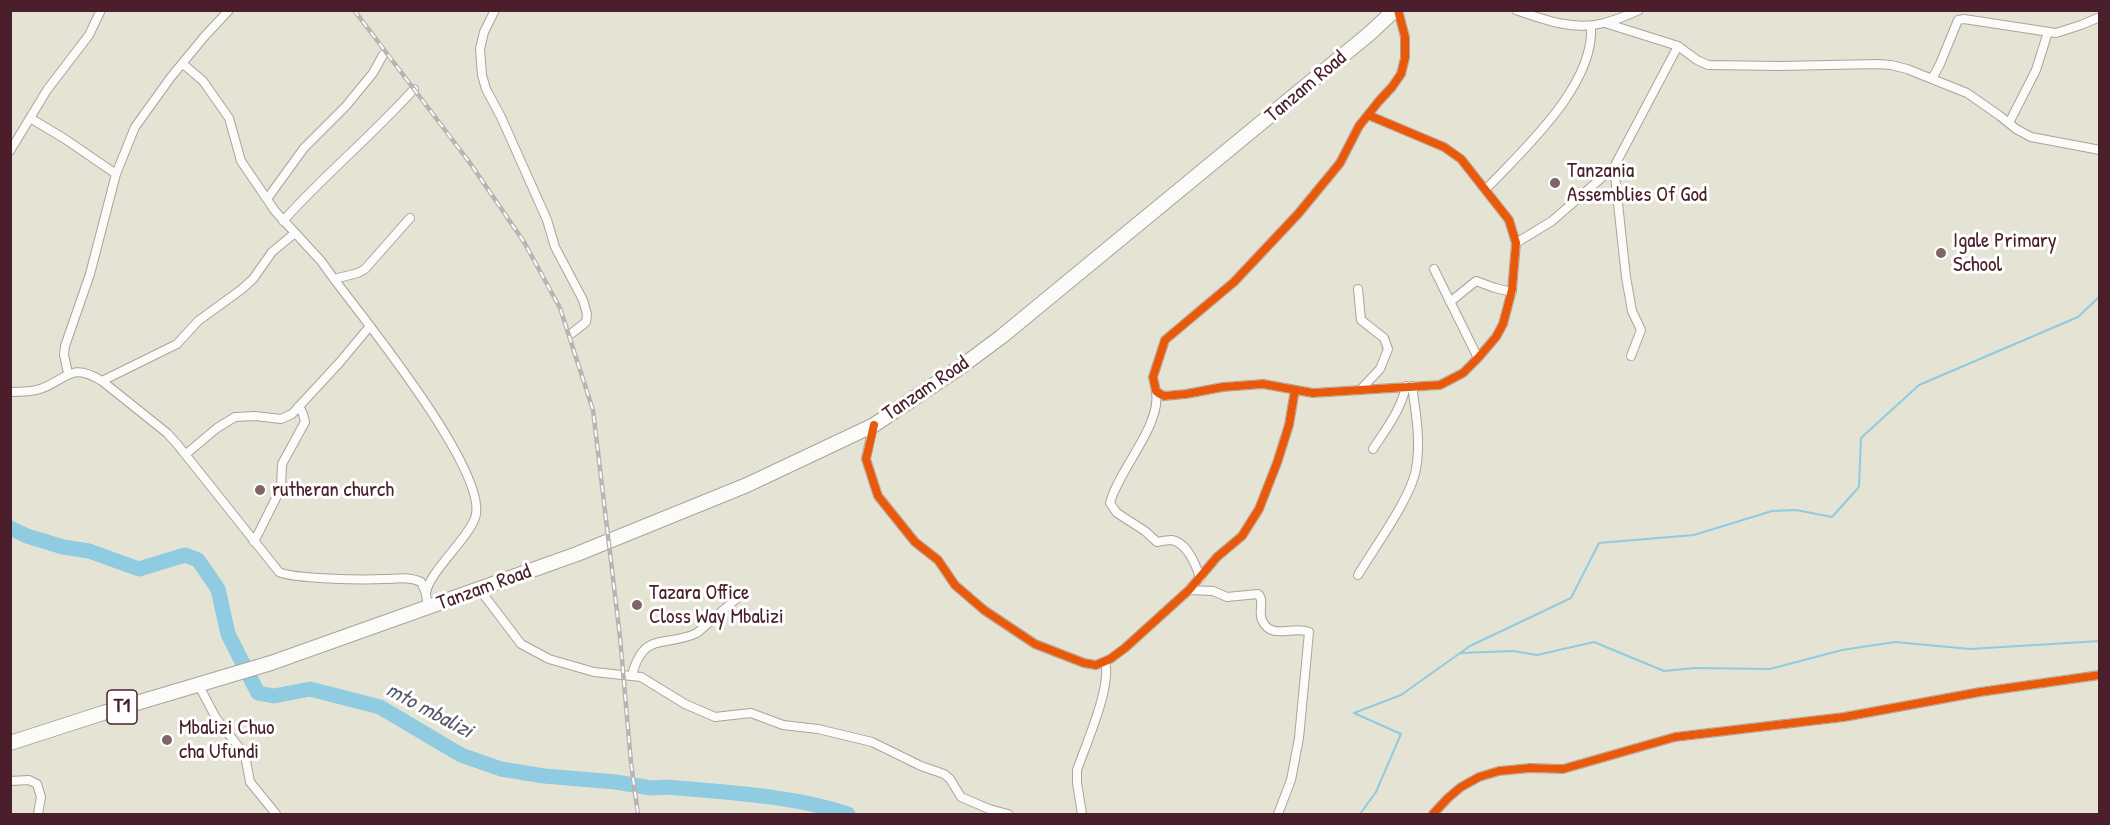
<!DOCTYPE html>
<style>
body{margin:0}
#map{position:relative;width:2110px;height:825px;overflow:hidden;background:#e5e3d4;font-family:"Patrick Hand",sans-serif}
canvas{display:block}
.frame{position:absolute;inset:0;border:12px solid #4a1f2b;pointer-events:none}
</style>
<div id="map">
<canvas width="2110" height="825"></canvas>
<div class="frame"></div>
</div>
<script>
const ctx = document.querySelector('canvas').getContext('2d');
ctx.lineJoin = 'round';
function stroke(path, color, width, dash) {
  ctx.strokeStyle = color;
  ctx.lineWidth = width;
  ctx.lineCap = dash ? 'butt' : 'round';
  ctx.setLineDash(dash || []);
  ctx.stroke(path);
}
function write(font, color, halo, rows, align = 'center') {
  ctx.font = font + ' "Patrick Hand",sans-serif';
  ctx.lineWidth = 6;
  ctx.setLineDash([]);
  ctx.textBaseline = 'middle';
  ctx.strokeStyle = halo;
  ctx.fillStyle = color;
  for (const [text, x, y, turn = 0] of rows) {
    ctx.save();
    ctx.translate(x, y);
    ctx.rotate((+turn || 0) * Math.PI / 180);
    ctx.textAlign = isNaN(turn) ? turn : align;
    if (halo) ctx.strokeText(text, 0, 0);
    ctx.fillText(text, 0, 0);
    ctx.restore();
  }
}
const stream = new Path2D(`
 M1460 653 1513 651 1537 655 1594 642 1664 671 1695 668 1770 669 1842 650 1895 642 1970 649 2100 641
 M1360 814 1376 792 1401 734 1354 713 1401 695 1470 646 1571 598 1599 543 1694 535 1772 511 1796 510 1832 517 1859 487 1861 438 1919 385 2078 317 2100 296`);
const river = new Path2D(`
 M10 528 27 536 63 547 89 551 139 569 185 555 198 560 218 589 228 634 258 693 274 696 310 689 380 707 461 755 501 769 544 776 616 782 651 788 668 787C727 793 792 795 848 814`);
const street = new Path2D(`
 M495 10 484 32 480 49 482 75 486 89 501 117 547 220 555 247 583 300 587 314 586 322 572 333
 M1516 10C1544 20 1575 31 1604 23 1616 20 1628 15 1639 10
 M1605 23 1678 46 1697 60 1708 65 1780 66 1878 64 1891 65 1907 69 1967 93 2000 116 2016 129 2031 137 2100 150
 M183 64 203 81 229 118 241 161 275 211 321 261 334 279C364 319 491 475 475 518 468 539 427 574 426 594 426 598 428 603 429 608
 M1932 79 1940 64 1958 20 1964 19 2056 33 2081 25 2100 17
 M1368 115 1444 147 1461 159 1509 220 1516 243 1512 290 1503 324 1496 337 1478 358 1463 373 1440 385 1313 393 1263 384 1223 387 1186 394 1164 396 1160 394 1156 391 1153 377 1165 340 1234 282 1298 214 1340 163 1359 126 1379 101 1392 87 1401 74 1405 58V37L1398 10
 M30 118 65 139 116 174
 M2009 123 2036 70 2048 32
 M10 151 47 90 89 35 101 10
 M1614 167 1626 277 1632 311 1641 330 1631 356
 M1486 189C1524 149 1595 85 1591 26
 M267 199 304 148 346 106 373 73 383 55
 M283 221C324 175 373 135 414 89
 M1516 243 1552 221 1614 167 1678 46
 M1434 269 1478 358
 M334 279 358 273 365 269 410 218
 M1358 289 1361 320 1384 338 1388 349 1380 369 1362 388
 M1450 302 1476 281 1495 288 1512 292
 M68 373 64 355 65 346 90 274 116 174 135 127 171 77 204 37 229 10
 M102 381 177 344 198 321 242 289 253 279 272 252 295 233
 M1156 391C1162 425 1119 469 1110 503L1117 513 1145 531 1157 542C1162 541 1167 540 1172 540 1187 543 1196 565 1200 578
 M10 392C20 392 31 392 40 389 67 380 70 361 102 381L167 433 177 444 279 572C293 579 364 580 383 579 395 579 410 576 421 582L426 593
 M873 426 866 459 878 496 915 542 938 560 955 585 984 610 1035 644 1084 663 1096 665 1110 659 1125 648 1189 590 1217 557 1242 536 1259 509 1277 463 1289 425 1295 390
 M1373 449C1386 429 1401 410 1406 386
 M186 454 217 428 235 417 255 416 281 419 292 414 340 362 370 326
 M254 542 281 488 282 464 305 422 303 414 299 406
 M1358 575C1374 548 1411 498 1416 469 1421 442 1416 413 1412 386
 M480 590 521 644 549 659 594 672 641 677 685 704 715 717 751 713 783 725 818 729 872 742 921 766 944 774 950 779 961 797 989 809 1008 814
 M1189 590 1213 591 1227 597 1258 594C1265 600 1258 611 1262 620 1271 641 1293 625 1309 632L1299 738 1291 780 1278 814
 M632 675C644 630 665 648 697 633L736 599
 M198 684 216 718 245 755 250 782 276 814
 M10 781 29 780 37 784 41 797 38 814
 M1082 814 1077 783V770C1086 744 1112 686 1105 662
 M1433 814 1448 798 1461 787 1479 777 1499 771 1530 768 1563 769 1675 737 1844 717 1980 692 2100 675`);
const highway = new Path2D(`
 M10 743 103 713 271 663 577 554 747 485 874 425 962 366 1001 337 1369 34 1395 10`);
const rail = new Path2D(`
 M354 10 470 163 524 242 560 308 593 410 620 637 631 763 638 814`);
const cycleway = new Path2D(`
 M1368 115 1444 147 1461 159 1509 220 1516 243 1512 290 1503 324 1496 337 1478 358 1463 373 1440 385 1313 393 1263 384 1223 387 1186 394 1164 396 1160 394 1156 391 1153 377 1165 340 1234 282 1298 214 1340 163 1359 126 1379 101 1392 87 1401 74 1405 58V37L1398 10
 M874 425 866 459 878 496 915 542 938 560 955 585 984 610 1035 644 1084 663 1096 665 1110 659 1125 648 1189 590 1217 557 1242 536 1259 509 1277 463 1289 425 1295 390
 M1433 814 1448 798 1461 787 1479 777 1499 771 1530 768 1563 769 1675 737 1844 717 1980 692 2100 675`);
const markers = [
 [1555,183,6,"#806466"],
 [1941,253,6,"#806466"],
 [260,490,6,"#806466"],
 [637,605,6,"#806466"],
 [167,740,6,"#806466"]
];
const shields = [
 [122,707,30]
];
const shieldNames = [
 ["T1",122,707]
];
const streetNames = [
 ["Tanzam Road",1306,87,-40],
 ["Tanzam Road",926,389,-34],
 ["Tanzam Road",484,588,-20]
];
const poiNames = [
 ["Tanzania",1567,171],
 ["Assemblies Of God",1567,195],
 ["Igale Primary",1953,241],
 ["School",1953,265],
 ["rutheran church",272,490],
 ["Tazara Office",649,593],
 ["Closs Way Mbalizi",649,617],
 ["Mbalizi Chuo",179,728],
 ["cha Ufundi",179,752]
];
const waterNames = [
 ["mto mbalizi",429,711,28]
];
stroke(stream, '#8fcbe1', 2);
stroke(river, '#8fcbe1', 15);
stroke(street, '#aaa39c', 10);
stroke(highway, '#aaa39c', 16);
stroke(street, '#fbfbf9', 8);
stroke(highway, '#fbfbf9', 14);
stroke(rail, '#b9b3b3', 4.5);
stroke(rail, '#fff', 2, [7]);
stroke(cycleway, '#e8590c', 8);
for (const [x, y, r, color] of markers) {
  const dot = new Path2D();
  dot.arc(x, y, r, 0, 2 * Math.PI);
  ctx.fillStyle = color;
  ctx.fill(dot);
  stroke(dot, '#fff', 2);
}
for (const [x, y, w] of shields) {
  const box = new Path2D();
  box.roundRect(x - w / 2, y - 17, w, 34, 4.5);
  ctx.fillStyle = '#fff';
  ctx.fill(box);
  stroke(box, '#4a1f2b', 1.5);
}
write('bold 20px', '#4a1f2b', null, shieldNames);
write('21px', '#4a1f2b', '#fff', streetNames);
write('21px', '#4a1f2b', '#fff', poiNames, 'left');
write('italic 22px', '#55586d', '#fff', waterNames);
</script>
